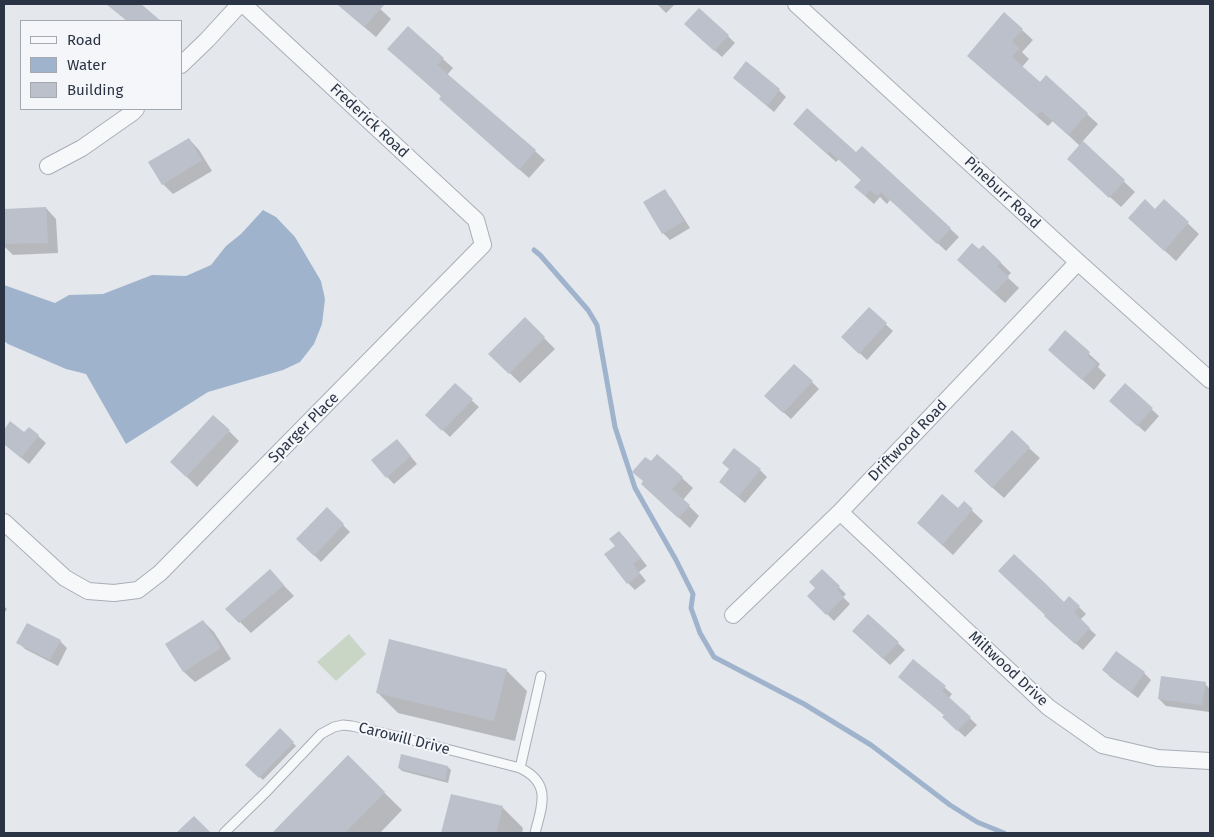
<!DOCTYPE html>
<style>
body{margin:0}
#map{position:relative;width:1214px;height:837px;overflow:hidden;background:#e4e7ec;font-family:"Fira Sans",sans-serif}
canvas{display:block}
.frame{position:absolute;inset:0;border:5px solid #2b3445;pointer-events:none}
.legend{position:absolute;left:20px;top:20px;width:162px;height:90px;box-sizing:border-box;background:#f4f6f9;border:1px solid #a4a8b1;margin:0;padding:6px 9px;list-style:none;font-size:15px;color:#2b3445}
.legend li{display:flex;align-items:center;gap:10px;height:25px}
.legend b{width:25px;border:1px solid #a4a8b1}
</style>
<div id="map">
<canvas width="1214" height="837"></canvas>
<div class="frame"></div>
<ul class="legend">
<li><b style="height:6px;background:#f7f8fa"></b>Road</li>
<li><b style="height:14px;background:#9fb4cc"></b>Water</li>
<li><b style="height:14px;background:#bbc0ca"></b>Building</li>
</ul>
</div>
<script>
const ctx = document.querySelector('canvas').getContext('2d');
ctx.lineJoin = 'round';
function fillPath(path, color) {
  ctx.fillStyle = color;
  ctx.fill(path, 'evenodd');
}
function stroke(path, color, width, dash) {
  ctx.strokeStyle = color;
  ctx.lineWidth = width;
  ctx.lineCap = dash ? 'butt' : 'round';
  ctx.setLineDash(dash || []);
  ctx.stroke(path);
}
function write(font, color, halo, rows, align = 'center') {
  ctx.font = font + ' "Fira Sans",sans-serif';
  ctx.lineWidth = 4;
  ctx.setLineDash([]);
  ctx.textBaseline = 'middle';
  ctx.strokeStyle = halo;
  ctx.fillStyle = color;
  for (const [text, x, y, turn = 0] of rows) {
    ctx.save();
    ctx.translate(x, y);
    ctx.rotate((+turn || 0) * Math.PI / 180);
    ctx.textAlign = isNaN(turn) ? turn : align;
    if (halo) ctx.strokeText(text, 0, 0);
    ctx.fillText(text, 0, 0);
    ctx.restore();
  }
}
const green = new Path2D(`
 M349 634 366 654 336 681 317 662Z`);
const water = new Path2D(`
 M263 210 276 217 295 237 321 281 325 299 322 324 314 344 300 362 283 370 208 392 126 444 86 374 66 369 8 344 4 341V285L55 303 69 295 103 294 152 275 186 276 211 265 226 246 241 234Z`);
const shadow = new Path2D(`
 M119 4H139L159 21H127L114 9Z
 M337 4H375L391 19 376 37Z
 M657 4H675L666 13Z
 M1022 30 1033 40 1022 52 1029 59 1022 67 1041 83 1046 77 1098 124 1082 142 1135 192 1121 207 1079 169 1080 146 1053 121 1048 126 979 66Z
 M693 31 728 36 735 43 722 57Z
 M389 49 443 59 453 68 447 75 535 151 545 160 529 178 450 108 442 97Z
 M734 78 779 90 786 97 774 112Z
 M803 132 856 154 862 147 959 237 946 251 898 206V207L890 200 887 204 880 197 874 204 865 196 862 181 839 159 836 162Z
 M189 139 199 150 212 171 173 194 163 184Z
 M664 191 671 198 690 228 670 240 663 233Z
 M1164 201 1199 234 1176 261 1140 228Z
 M46 208 56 219 58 253 13 255 4 246V210Z
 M979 251 1000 262 1011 273 1007 277 1019 288 1005 303 969 270Z
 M869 309 893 331 867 360 850 344Z
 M525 319 555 349 520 383 490 354Z
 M1065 332 1100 364 1098 367 1106 375 1094 390 1061 361Z
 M812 382 819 389 791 419 773 403Z
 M455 385 479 407 450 437 427 415Z
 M1125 385 1159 416 1145 432 1118 408Z
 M11 423 25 434 29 428 46 443 29 464 4 444V432Z
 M229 431 239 441 197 487 182 472Z
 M403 447 417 464 394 484 387 477Z
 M1029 448 1040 458 1004 498 986 482Z
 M658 456 693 488 683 500 699 516 690 528 642 484 651 463Z
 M760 470 767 477 745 503 720 482Z
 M964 503 983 521 953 555 929 533Z
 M327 509 350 532 321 562 298 539Z
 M619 532 626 539 647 566 639 572 646 581 635 590 628 583Z
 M270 571 294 596 251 633 227 609Z
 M822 571 846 594 843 597 850 604 834 621 809 596 817 588Z
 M1069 597 1086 614 1080 620 1096 635 1083 650 1052 623 1064 603Z
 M4 606 7 609 4 614Z
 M203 621 214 632 231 659 195 682 184 672 167 645Z
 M27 624 60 641 67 648 58 666 25 649 18 642Z
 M861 638 898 643 905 650 890 665Z
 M1116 653 1144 673 1151 680 1138 698 1110 677 1104 670Z
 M914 661 952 694 949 698 977 725 965 737 951 724 945 716 900 677Z
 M506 670 527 691 515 741 398 713 377 692Z
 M1205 684 1210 689 1209 712 1166 706 1159 699Z
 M280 730 296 746 263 780 247 765Z
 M348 757 402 810 380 833H282L278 829Z
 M448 767 451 770 448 783 402 771 399 768Z
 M451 796 502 807 523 828 522 833H442Z`);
const stream = new Path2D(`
 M534 250 540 255 588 310 597 325 615 427 635 488 676 560 693 594 691 608 700 633 714 657 804 704 871 745 950 805 977 822 1004 833`);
const building = new Path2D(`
 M106 4H141L161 21H127Z
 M337 4H385L364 27Z
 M699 8 729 35 714 51 684 24Z
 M1004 12 1023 29 1012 41 1019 48 1012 57 1040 82 1046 75 1088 113 1068 135 1041 111 1037 116 967 56Z
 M408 26 444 58 437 65 536 150 519 170 439 99 441 96 387 49Z
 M746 61 780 89 767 106 733 78Z
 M807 108 856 152 862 146 951 228 937 244 889 199H888L881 192 877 196 870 190 865 196 854 187 861 180 829 151 827 154 793 124Z
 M189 138 202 160 162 185 148 162Z
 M1083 141 1125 180 1109 198 1067 159Z
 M665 189 684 221 662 234 643 202Z
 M1145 199 1155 209 1164 199 1189 222 1164 251 1128 218Z
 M46 207 48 243 4 244V209Z
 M972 243 979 249 983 245 1001 262 997 266 1009 277 994 293 957 260Z
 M869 307 887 323 859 354 841 337Z
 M525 317 545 337 509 374 488 354Z
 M1065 330 1090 352 1087 356 1097 364 1082 380 1048 350Z
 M794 364 813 381 783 413 764 396Z
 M455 383 473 399 442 431 425 415Z
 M1125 383 1153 408 1137 426 1109 401Z
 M213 415 230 430 186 477 170 462Z
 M10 421 24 432 29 427 39 435 21 458 4 444V430Z
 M1012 430 1030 447 992 488 974 471Z
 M397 439 411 456 386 478 371 460Z
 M734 448 761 469 738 497 719 482 729 469 722 463Z
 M657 454 683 477 672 489 690 505 678 518 641 484 643 481 632 472 645 457 651 461Z
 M942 494 958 508 964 501 973 509 942 545 917 523Z
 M327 507 344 524 314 556 296 539Z
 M619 531 641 558 633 564 640 574 627 584 604 554 615 546 609 539Z
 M1014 554 1045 583 1064 602 1069 596 1080 606 1074 612 1090 628 1075 644 1044 616 1045 615 998 571Z
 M270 569 284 585 239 623 225 609Z
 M822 569 840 586 837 589 844 597 826 615 807 596 815 588 809 582Z
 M868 614 899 642 883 659 852 631Z
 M203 620 221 648 183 672 165 644Z
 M27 623 61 640 50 660 16 643Z
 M389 639 507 669 494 721 376 693Z
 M1116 651 1145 672 1131 692 1102 670Z
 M913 659 946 686 942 691 971 717 957 731 942 717 944 715 898 677Z
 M1161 676 1206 682 1202 705 1158 699Z
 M280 728 294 742 259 778 245 765Z
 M401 754 448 766 445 780 398 768Z
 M348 755 385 792 345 833H272Z
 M451 794 503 806 496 833H441Z
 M194 816 211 833H176Z`);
const lane = new Path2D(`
 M520 768 541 676
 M224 833 267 791 321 734 334 727 343 725 352 726 404 738 520 768C552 783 542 806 535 833`);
const street = new Path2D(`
 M796 4 1078 262 1210 380
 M181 65 207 40 240 4
 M48 166 82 148 132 113 136 109
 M840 512 1048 707 1102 745 1158 758 1210 761
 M4 522 65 578 88 591 114 593 138 590 160 573 483 245 476 220 243 4
 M733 615 840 512 1078 262`);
const streetNames = [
 ["Frederick Road",369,121,43],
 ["Pineburr Road",1002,193,43],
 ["Sparger Place",304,428,-45],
 ["Driftwood Road",908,441,-46],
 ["Miltwood Drive",1008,669,43],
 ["Carowill Drive",404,739,14]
];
fillPath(green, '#c9d6c5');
fillPath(water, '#9fb4cc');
fillPath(shadow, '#0003');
stroke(stream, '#9fb4cc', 5);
fillPath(building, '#bbc0ca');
stroke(lane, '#a9aeb7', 11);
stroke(street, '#a9aeb7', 18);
stroke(lane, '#f7f8fa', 9);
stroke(street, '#f7f8fa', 16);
write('15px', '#2b3445', '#f4f6f9', streetNames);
</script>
